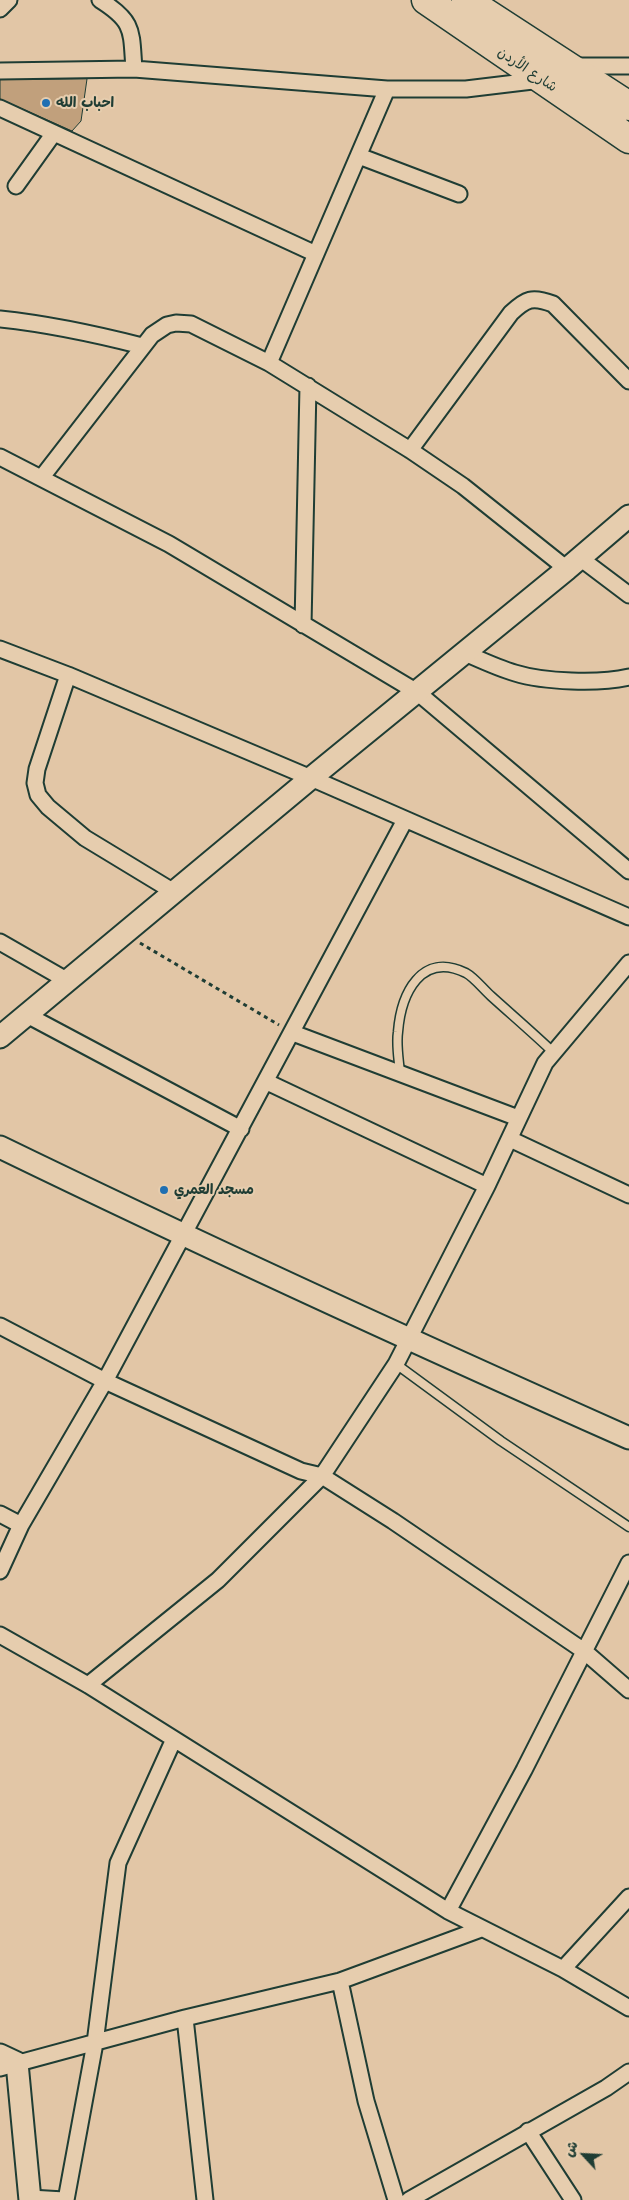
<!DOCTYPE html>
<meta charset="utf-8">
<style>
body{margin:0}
#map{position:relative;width:629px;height:2200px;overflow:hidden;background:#e2c6a6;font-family:"Shantell Sans","Playpen Sans Arabic",sans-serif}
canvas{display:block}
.north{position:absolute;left:559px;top:2130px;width:50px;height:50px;-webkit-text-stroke:4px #e6cdae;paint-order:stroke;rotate:295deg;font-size:14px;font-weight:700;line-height:20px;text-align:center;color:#1f3d34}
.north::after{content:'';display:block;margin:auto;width:18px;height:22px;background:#1f3d34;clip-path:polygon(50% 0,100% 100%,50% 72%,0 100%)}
</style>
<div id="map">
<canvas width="629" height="2200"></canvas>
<div class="north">ش</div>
</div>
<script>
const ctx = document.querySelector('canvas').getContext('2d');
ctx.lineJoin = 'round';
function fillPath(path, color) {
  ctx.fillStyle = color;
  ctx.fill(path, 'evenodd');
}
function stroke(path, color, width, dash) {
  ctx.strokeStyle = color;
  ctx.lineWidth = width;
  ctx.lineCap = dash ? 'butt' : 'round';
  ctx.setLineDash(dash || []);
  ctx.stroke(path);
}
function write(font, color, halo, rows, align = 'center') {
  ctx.font = font + ' "Shantell Sans","Playpen Sans Arabic",sans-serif';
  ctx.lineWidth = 4;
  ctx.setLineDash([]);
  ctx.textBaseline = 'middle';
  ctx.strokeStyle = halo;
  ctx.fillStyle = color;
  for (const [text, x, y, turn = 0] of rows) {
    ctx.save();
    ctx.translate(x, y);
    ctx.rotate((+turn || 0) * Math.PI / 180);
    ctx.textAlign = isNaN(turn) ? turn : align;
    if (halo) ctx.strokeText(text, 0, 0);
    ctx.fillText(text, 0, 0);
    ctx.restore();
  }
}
const building = new Path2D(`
 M87 79 81 121 72 131 0 99V80Z`);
const path = new Path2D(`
 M140 943 279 1025`);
const lane = new Path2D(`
 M400 1074C399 1060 396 1045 398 1032 401 994 421 951 466 973 475 978 483 989 491 996 512 1015 533 1033 553 1052
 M396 1364 501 1441 629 1527`);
const street = new Path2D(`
 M100 0C135 22 131 31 134 69
 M0 9 9 0
 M573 66H629
 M0 71 134 69 387 89H466L541 80
 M0 108 316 254
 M359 156 459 194
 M16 186 54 133
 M0 319C48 324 95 334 142 346
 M269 363 387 89
 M410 450 511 313C526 299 532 296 553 304L629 381
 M0 457 169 544 417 692 629 871
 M42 477 152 335 167 325 176 323 191 324 269 363 410 450 463 486 567 569
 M580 558 629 595
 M303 625 308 386
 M0 649 68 675 311 778 629 917
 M465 653C481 660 498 668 515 673 544 682 599 684 629 677
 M68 675 37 769 35 783 38 795 48 807 85 838 174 892
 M0 942 68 981
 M27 1015 241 1129
 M293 1033 518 1118
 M267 1082 487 1186
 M510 1139 629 1195
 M0 1326 105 1381 301 1471 322 1476 393 1521 584 1651 629 1690
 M0 1514 21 1525
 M0 1571 21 1525 105 1381 405 820
 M0 1635 88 1685 448 1911 563 1969 629 2008
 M88 1685 218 1580 322 1476 396 1364 487 1186 545 1063 629 963
 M448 1911 524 1770 629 1563
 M563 1969 629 1897
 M340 1981 366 2101 396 2200
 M185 2018 205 2200
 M0 2068 185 2018 340 1981 481 1929
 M528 2131 573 2200
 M30 2198 64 2200
 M66 2200 95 2043 118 1863 174 1739
 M409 2200 606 2088 629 2072`);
const secondary = new Path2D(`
 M0 1037 311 778 567 569 629 516
 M0 1147C208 1248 418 1344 629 1438
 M0 2055 17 2063 30 2200`);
const highway = new Path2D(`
 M426 0 629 139
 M466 0 629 106`);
const markers = [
 [46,103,5,"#1f6fb2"],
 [164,1190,5,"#1f6fb2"]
];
const streetNames = [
 ["شارع الأردن",527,70,34]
];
const poiNames = [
 ["احباب الله",56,103],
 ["مسجد العمري",174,1190]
];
fillPath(building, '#c1a07c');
stroke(building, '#1f3d34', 1);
stroke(lane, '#1f3d34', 11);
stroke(street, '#1f3d34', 19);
stroke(secondary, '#1f3d34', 25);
stroke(highway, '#1f3d34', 31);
stroke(path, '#1f3d34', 3, [4, 4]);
stroke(lane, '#e6cdae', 8);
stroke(street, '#e6cdae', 15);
stroke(secondary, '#e6cdae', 21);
stroke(highway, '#e6cdae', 28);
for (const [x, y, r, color] of markers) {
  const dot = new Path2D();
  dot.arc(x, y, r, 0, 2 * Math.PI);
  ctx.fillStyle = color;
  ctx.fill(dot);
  stroke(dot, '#e6cdae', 2);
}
write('14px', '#1f3d34', '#e6cdae', streetNames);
write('bold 14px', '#1f3d34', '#e6cdae', poiNames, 'left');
</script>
